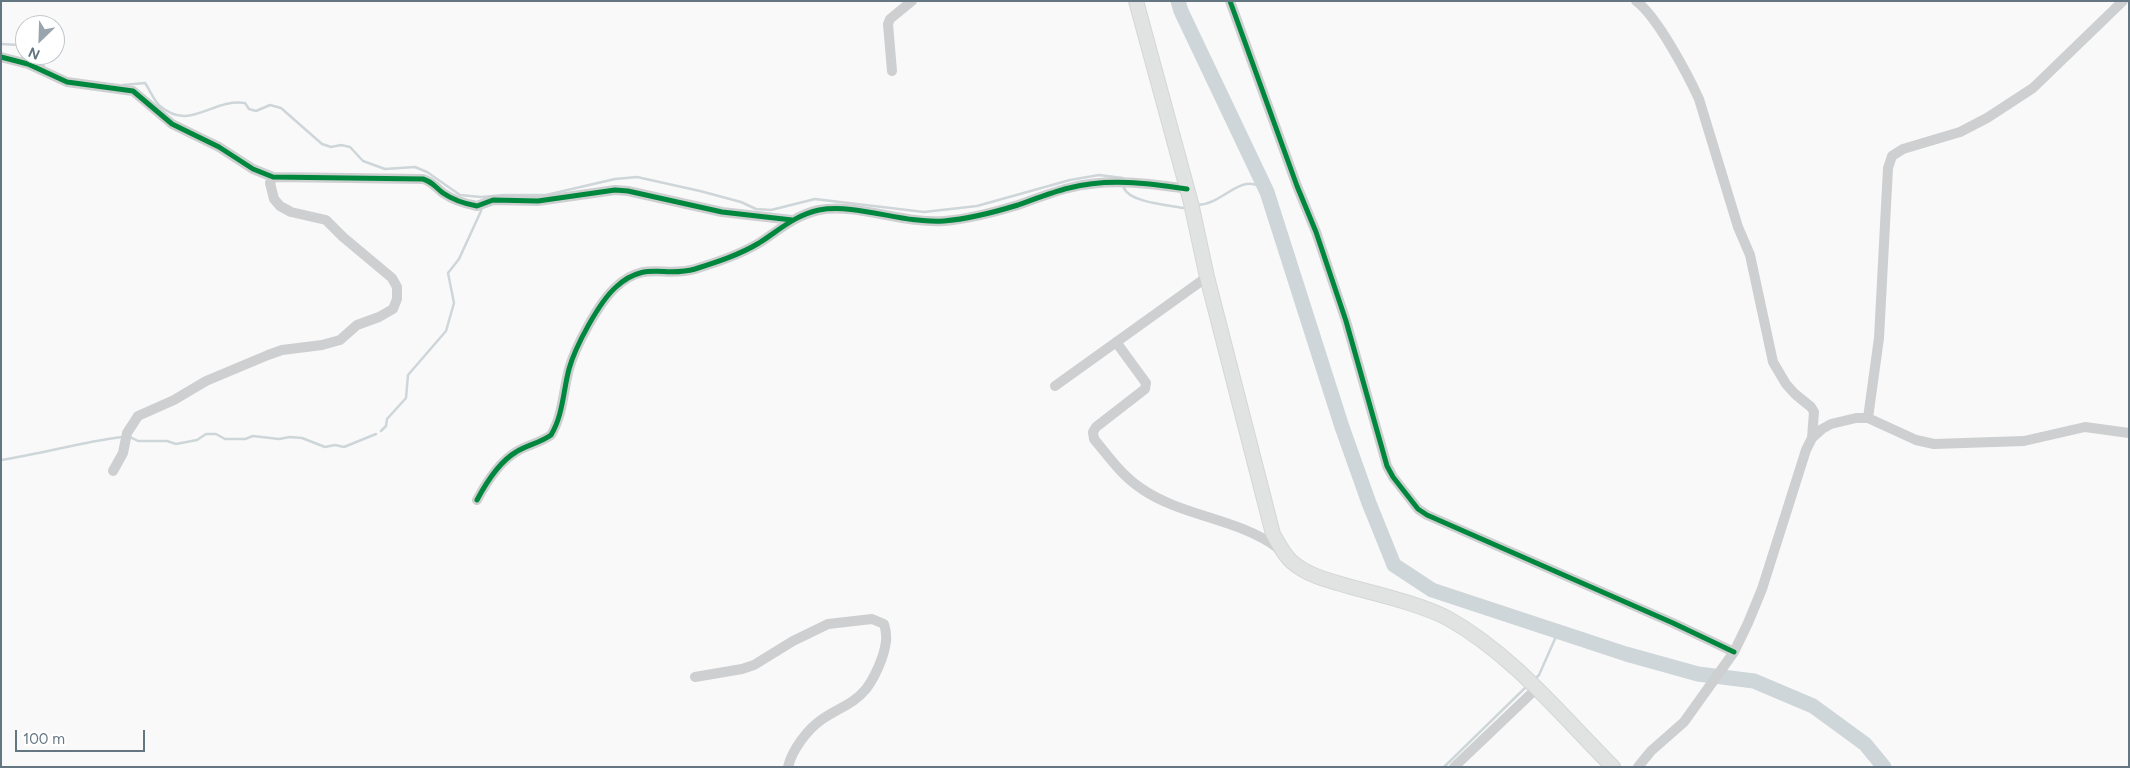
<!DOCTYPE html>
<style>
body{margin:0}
#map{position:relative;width:2130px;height:768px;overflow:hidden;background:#f9f9f9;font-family:Figtree,sans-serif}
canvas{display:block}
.frame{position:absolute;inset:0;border:2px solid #657683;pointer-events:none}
.north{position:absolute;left:15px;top:15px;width:50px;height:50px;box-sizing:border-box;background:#fff;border:1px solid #c1c8cd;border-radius:50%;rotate:204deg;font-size:14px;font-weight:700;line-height:20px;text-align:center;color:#657683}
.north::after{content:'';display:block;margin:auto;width:18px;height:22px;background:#99a4ac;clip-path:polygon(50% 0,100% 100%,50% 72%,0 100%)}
.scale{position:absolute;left:15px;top:730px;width:130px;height:22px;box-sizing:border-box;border:2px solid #657683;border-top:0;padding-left:6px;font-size:15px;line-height:18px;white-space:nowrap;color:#657683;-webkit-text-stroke:4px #fff;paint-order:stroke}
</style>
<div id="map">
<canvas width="2130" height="768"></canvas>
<div class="frame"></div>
<div class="north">N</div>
<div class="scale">100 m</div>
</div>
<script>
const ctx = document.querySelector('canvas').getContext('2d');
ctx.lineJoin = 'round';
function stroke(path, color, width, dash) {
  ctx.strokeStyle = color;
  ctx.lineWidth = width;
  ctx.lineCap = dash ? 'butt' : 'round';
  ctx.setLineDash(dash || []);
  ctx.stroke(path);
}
const stream = new Path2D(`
 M1 44 19 45 25 50
 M29 55 33 60 44 66
 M123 85 145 83C150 90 154 101 160 106 190 132 212 98 245 103L249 109 256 111 270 105 281 108 322 144 331 147 341 145 350 147 363 161 385 169 415 167 427 172 460 195 481 197 504 195H546L615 179 637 177 700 191 741 202 756 209 771 210 815 199 924 212 977 206 1070 180 1099 175 1123 178
 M1124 188C1129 202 1168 205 1183 208
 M1198 205C1225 204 1243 168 1267 192
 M381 431 386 426 387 419 406 398 408 375 446 331 454 303 448 273 459 259 481 211V207
 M130 437 138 441H167L176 444 197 440 206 434H216L225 439H245L253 436 279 439 290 437 302 438 325 447 335 445 344 447 376 434
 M1 460C42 454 81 442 122 437
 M1535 679 1539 675 1558 632
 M1444 767 1527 686`);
const river = new Path2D(`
 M1178 1 1181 11 1267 192 1342 427 1369 503 1394 565 1432 590 1626 654 1698 674 1754 681 1813 706 1865 744 1884 767`);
const minor = new Path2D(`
 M1230 1 1297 186 1316 232 1346 321 1387 466 1393 477 1418 509 1427 515 1673 623 1734 652
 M1636 1C1657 16 1688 75 1699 99L1738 227 1750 255 1773 362 1786 384 1795 394 1811 407 1814 412 1812 438
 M1 57 28 64 67 82 133 91 172 124 219 147 253 169 273 177 423 179C433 182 435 187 443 193 453 200 466 204 477 206L493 200 538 201 615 190 628 191 722 212 792 220
 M892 71 888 24 890 19 912 1
 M1116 342 1146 383 1145 389 1096 427 1093 432 1094 439C1109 457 1122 476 1142 489 1183 517 1238 518 1278 548
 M1055 386 1207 277
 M1868 418 1879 338 1888 168 1892 156 1903 149 1960 132 1987 118 2033 88 2123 1
 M113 471 123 453 127 433 138 416 174 400 206 381 268 355 282 350 322 345 340 340 357 325 379 317 393 309 397 299V287L392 278 343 237 326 220 291 212 280 206 274 199 270 183 273 177
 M477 500C486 483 499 462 516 452 527 445 540 443 551 435 563 415 563 392 569 369 575 347 599 302 616 287 645 260 664 278 695 269 717 262 739 255 759 243 778 231 795 215 819 210 857 203 903 224 944 221 968 219 995 212 1018 205 1035 199 1052 192 1069 188 1107 178 1148 183 1187 189
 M695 677 742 669 754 665 793 641 828 624 872 619 884 624C888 636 886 646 882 658 878 669 873 680 866 689 854 704 836 709 821 720 807 730 792 750 788 767
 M1454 767 1536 689
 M1638 767 1651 751 1684 722 1734 652 1748 623 1762 589 1806 450 1812 438 1822 429 1831 424 1856 418H1868L1916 440 1934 444 2024 441 2085 427 2129 433`);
const secondary = new Path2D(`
 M1136 1 1191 203 1207 277 1273 534C1279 544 1283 554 1292 562 1308 576 1331 581 1351 587 1381 595 1423 605 1449 619 1513 655 1561 715 1613 767`);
const cycleway = new Path2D(`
 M1230 1 1297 186 1316 232 1346 321 1387 466 1393 477 1418 509 1427 515 1673 623 1734 652
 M1 57 28 64 67 82 133 91 172 124 219 147 253 169 273 177 423 179C433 182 435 187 443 193 453 200 466 204 477 206L493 200 538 201 615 190 628 191 722 212 792 220
 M477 500C486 483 499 462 516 452 527 445 540 443 551 435 563 415 563 392 569 369 575 347 599 302 616 287 645 260 664 278 695 269 717 262 739 255 759 243 778 231 795 215 819 210 857 203 903 224 944 221 968 219 995 212 1018 205 1035 199 1052 192 1069 188 1107 178 1148 183 1187 189`);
stroke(stream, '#ced6d9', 2.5);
stroke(river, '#ced6d9', 15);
stroke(secondary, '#d5d6d7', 16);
stroke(minor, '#cecfd0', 10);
stroke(secondary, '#e1e2e2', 14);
stroke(cycleway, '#00873e', 5);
</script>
